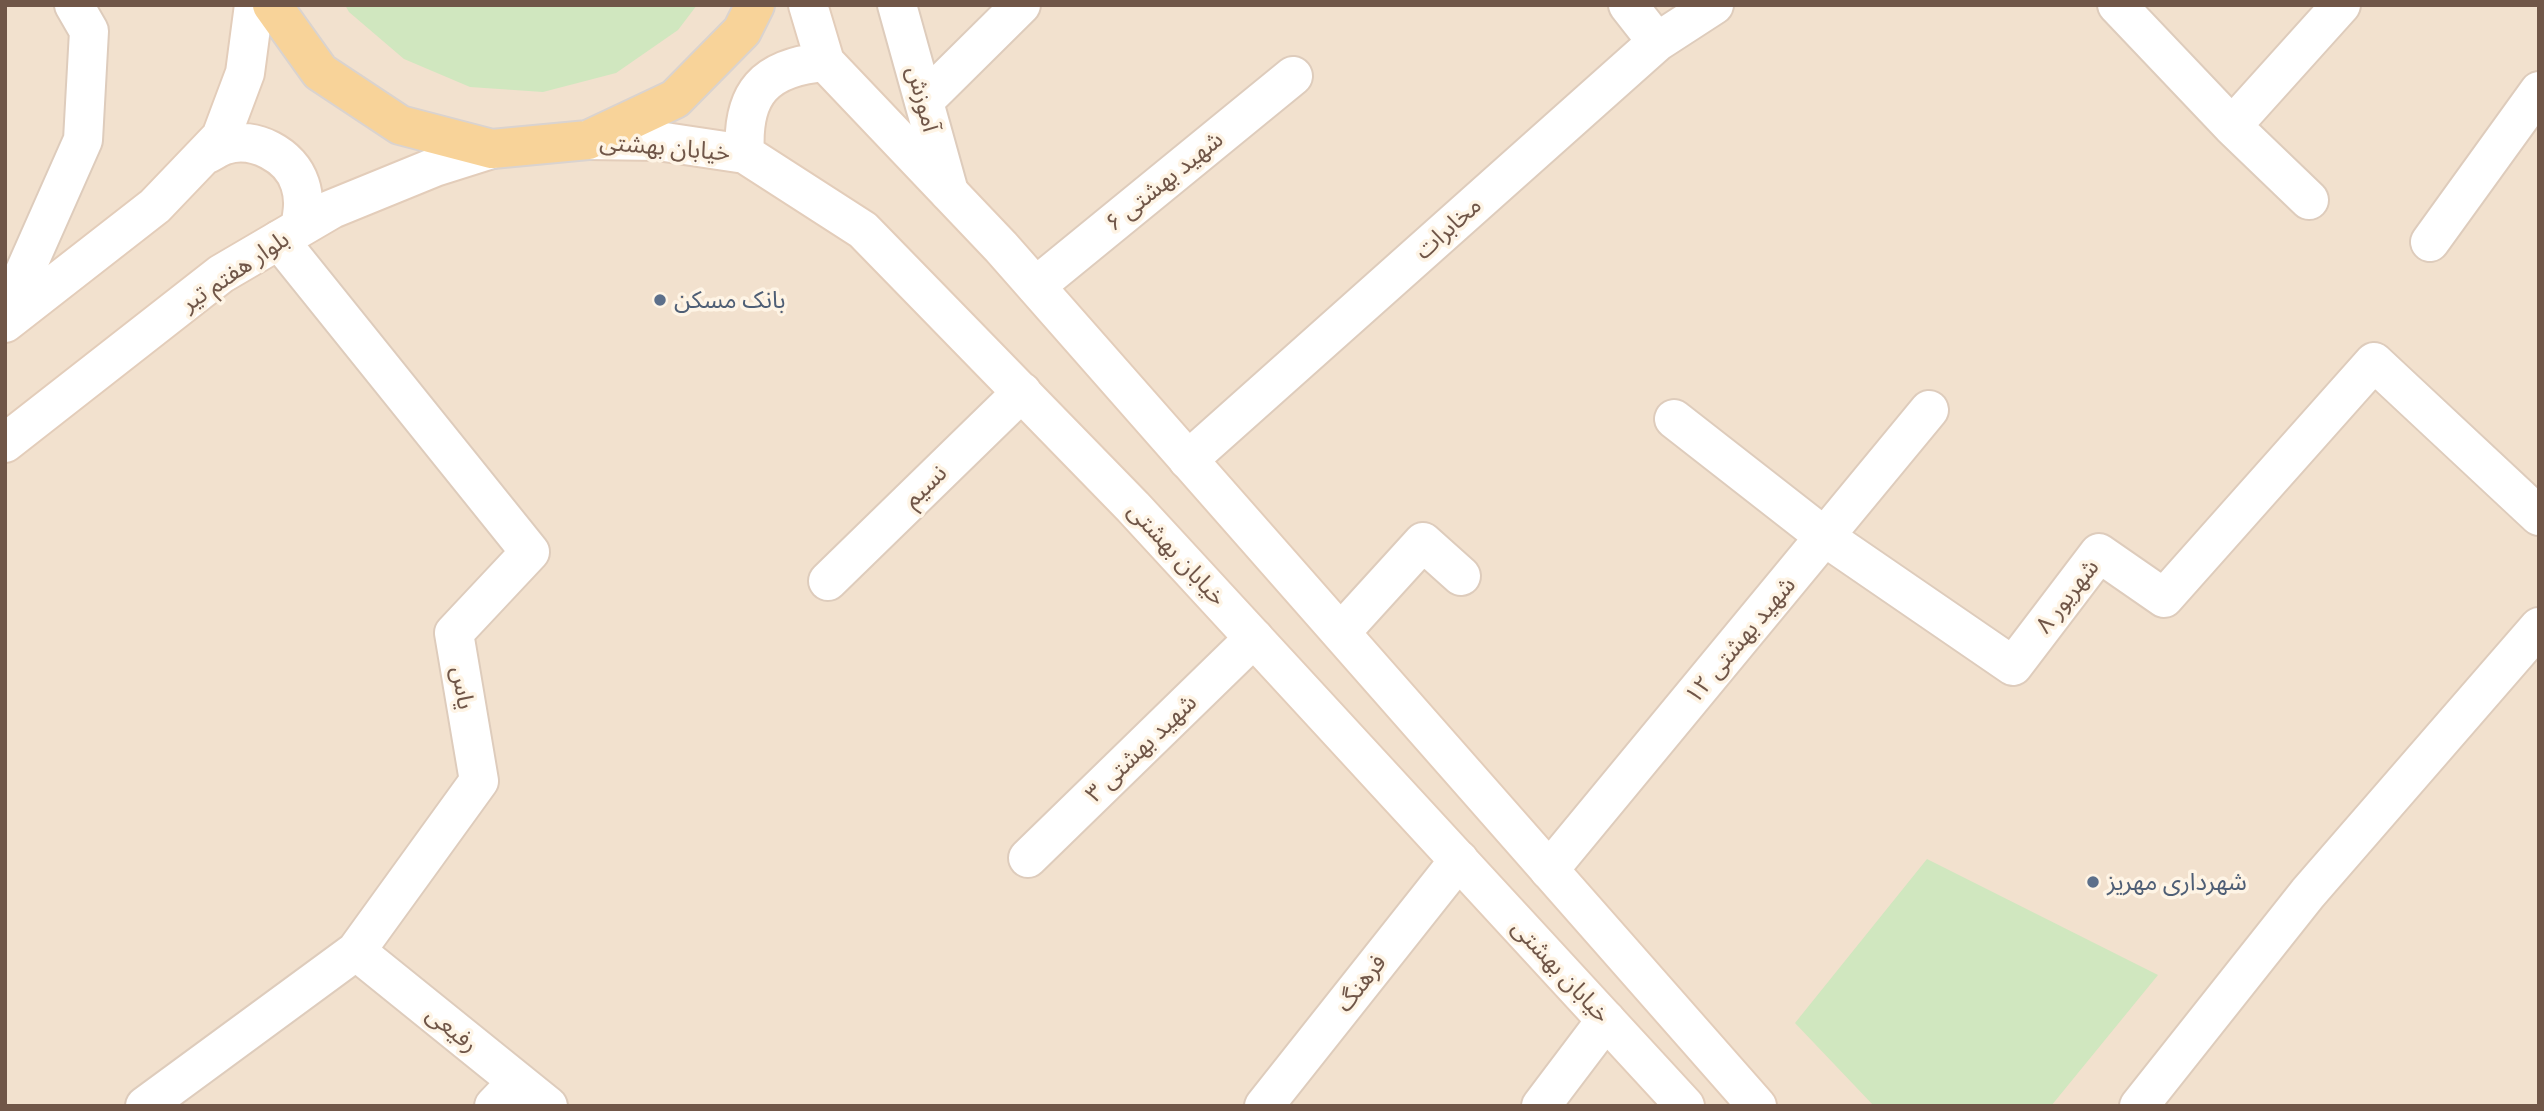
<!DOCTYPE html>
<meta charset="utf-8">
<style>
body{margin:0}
#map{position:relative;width:2544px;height:1111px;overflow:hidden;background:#fbf0df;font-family:Ubuntu,sans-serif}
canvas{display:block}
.frame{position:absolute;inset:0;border:7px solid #705648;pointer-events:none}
</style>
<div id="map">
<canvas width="2544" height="1111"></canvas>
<div class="frame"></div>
</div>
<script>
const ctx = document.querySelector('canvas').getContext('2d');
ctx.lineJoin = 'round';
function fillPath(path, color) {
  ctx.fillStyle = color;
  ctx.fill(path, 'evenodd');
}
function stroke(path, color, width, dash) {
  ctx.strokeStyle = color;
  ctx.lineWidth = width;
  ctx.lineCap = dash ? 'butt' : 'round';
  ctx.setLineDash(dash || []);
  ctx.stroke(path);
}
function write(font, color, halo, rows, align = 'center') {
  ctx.font = font + ' Ubuntu,"Noto Sans Arabic",sans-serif';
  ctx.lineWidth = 7;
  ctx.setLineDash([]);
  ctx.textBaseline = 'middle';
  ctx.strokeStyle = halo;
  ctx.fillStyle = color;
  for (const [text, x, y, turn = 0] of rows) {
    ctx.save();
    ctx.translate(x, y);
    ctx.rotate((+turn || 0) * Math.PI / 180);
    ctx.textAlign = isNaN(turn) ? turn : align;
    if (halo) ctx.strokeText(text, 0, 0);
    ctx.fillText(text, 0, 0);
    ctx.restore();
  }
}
const residential = new Path2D(`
 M5 5H2539V1106H5Z`);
const green = new Path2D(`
 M345 5H697L678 30 616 73 543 92 470 87 404 59 349 12Z
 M1927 859 2158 975 2051 1106H1874L1795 1023Z`);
const minor = new Path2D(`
 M897 5 949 192
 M1628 5 1657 42
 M2117 5 2232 126
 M924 101 1021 5
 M2309 200 2232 126 2341 5
 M2430 242 2539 91
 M1036 286 1293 76
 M5 304 21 280 83 140 89 31 74 5
 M1674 419 1825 537 2013 666 2099 553 2164 598 2374 362 2539 516
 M1188 460 1657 42 1714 5
 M828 581 1022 392
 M1342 631 1423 542 1461 576
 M1028 858 1254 638
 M1549 870 1929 410
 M356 951 548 1106
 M145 1106 356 951 479 781 454 633 530 552 279 240
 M494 1106 517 1082
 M1264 1106 1459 860
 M1541 1106 1606 1020
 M2139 1106 2308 893 2539 627`);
const secondary = new Path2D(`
 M808 5 825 62 1001 247 1757 1106
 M588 140 658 141 745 154 863 230 1133 507 1685 1106
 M745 154C741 93 765 67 825 62
 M205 155C212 152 218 147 225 145 254 136 291 155 300 184 305 199 303 212 300 227
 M5 323 155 206 221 137 245 73 254 5
 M5 443 221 274 332 209 435 167 492 149`);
const primary = new Path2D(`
 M272 5 320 72 400 125 492 149 588 140 675 99 742 31 755 5`);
const markers = [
 [660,300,7,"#5c6f8a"],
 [2093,882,7,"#5c6f8a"]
];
const streetNames = [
 ["آموزش",923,99,75],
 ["خیابان بهشتی",665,147,5],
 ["شهید بهشتی ۶",1164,181,-39],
 ["مخابرات",1448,228,-42],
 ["بلوار هفتم تیر",235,271,-34],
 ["نسیم",925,486,-44],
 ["خیابان بهشتی",1177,554,47],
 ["۸ شهریور",2067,596,-52],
 ["شهید بهشتی ۱۲",1740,640,-50],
 ["یاس",463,688,81],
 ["شهید بهشتی ۳",1141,748,-44],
 ["خیابان بهشتی",1561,971,47],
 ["فرهنگ",1361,983,-52],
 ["رفیعی",452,1029,39]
];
const serviceNames = [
 ["بانک مسکن",674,300],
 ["شهرداری مهریز",2107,882]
];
fillPath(residential, '#f2e1ce');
fillPath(green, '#d0e7bf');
stroke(minor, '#deccbc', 42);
stroke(secondary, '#e3cdba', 42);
stroke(primary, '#dad3cf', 42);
stroke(minor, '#fff', 38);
stroke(secondary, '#fff', 38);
stroke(primary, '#f8d399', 38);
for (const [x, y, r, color] of markers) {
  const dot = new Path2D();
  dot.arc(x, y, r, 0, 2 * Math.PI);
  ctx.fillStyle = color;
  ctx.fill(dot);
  stroke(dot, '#fef4e5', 2.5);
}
write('24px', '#705648', '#fef4e5', streetNames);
write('24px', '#4e5e75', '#fef4e5', serviceNames, 'left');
</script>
